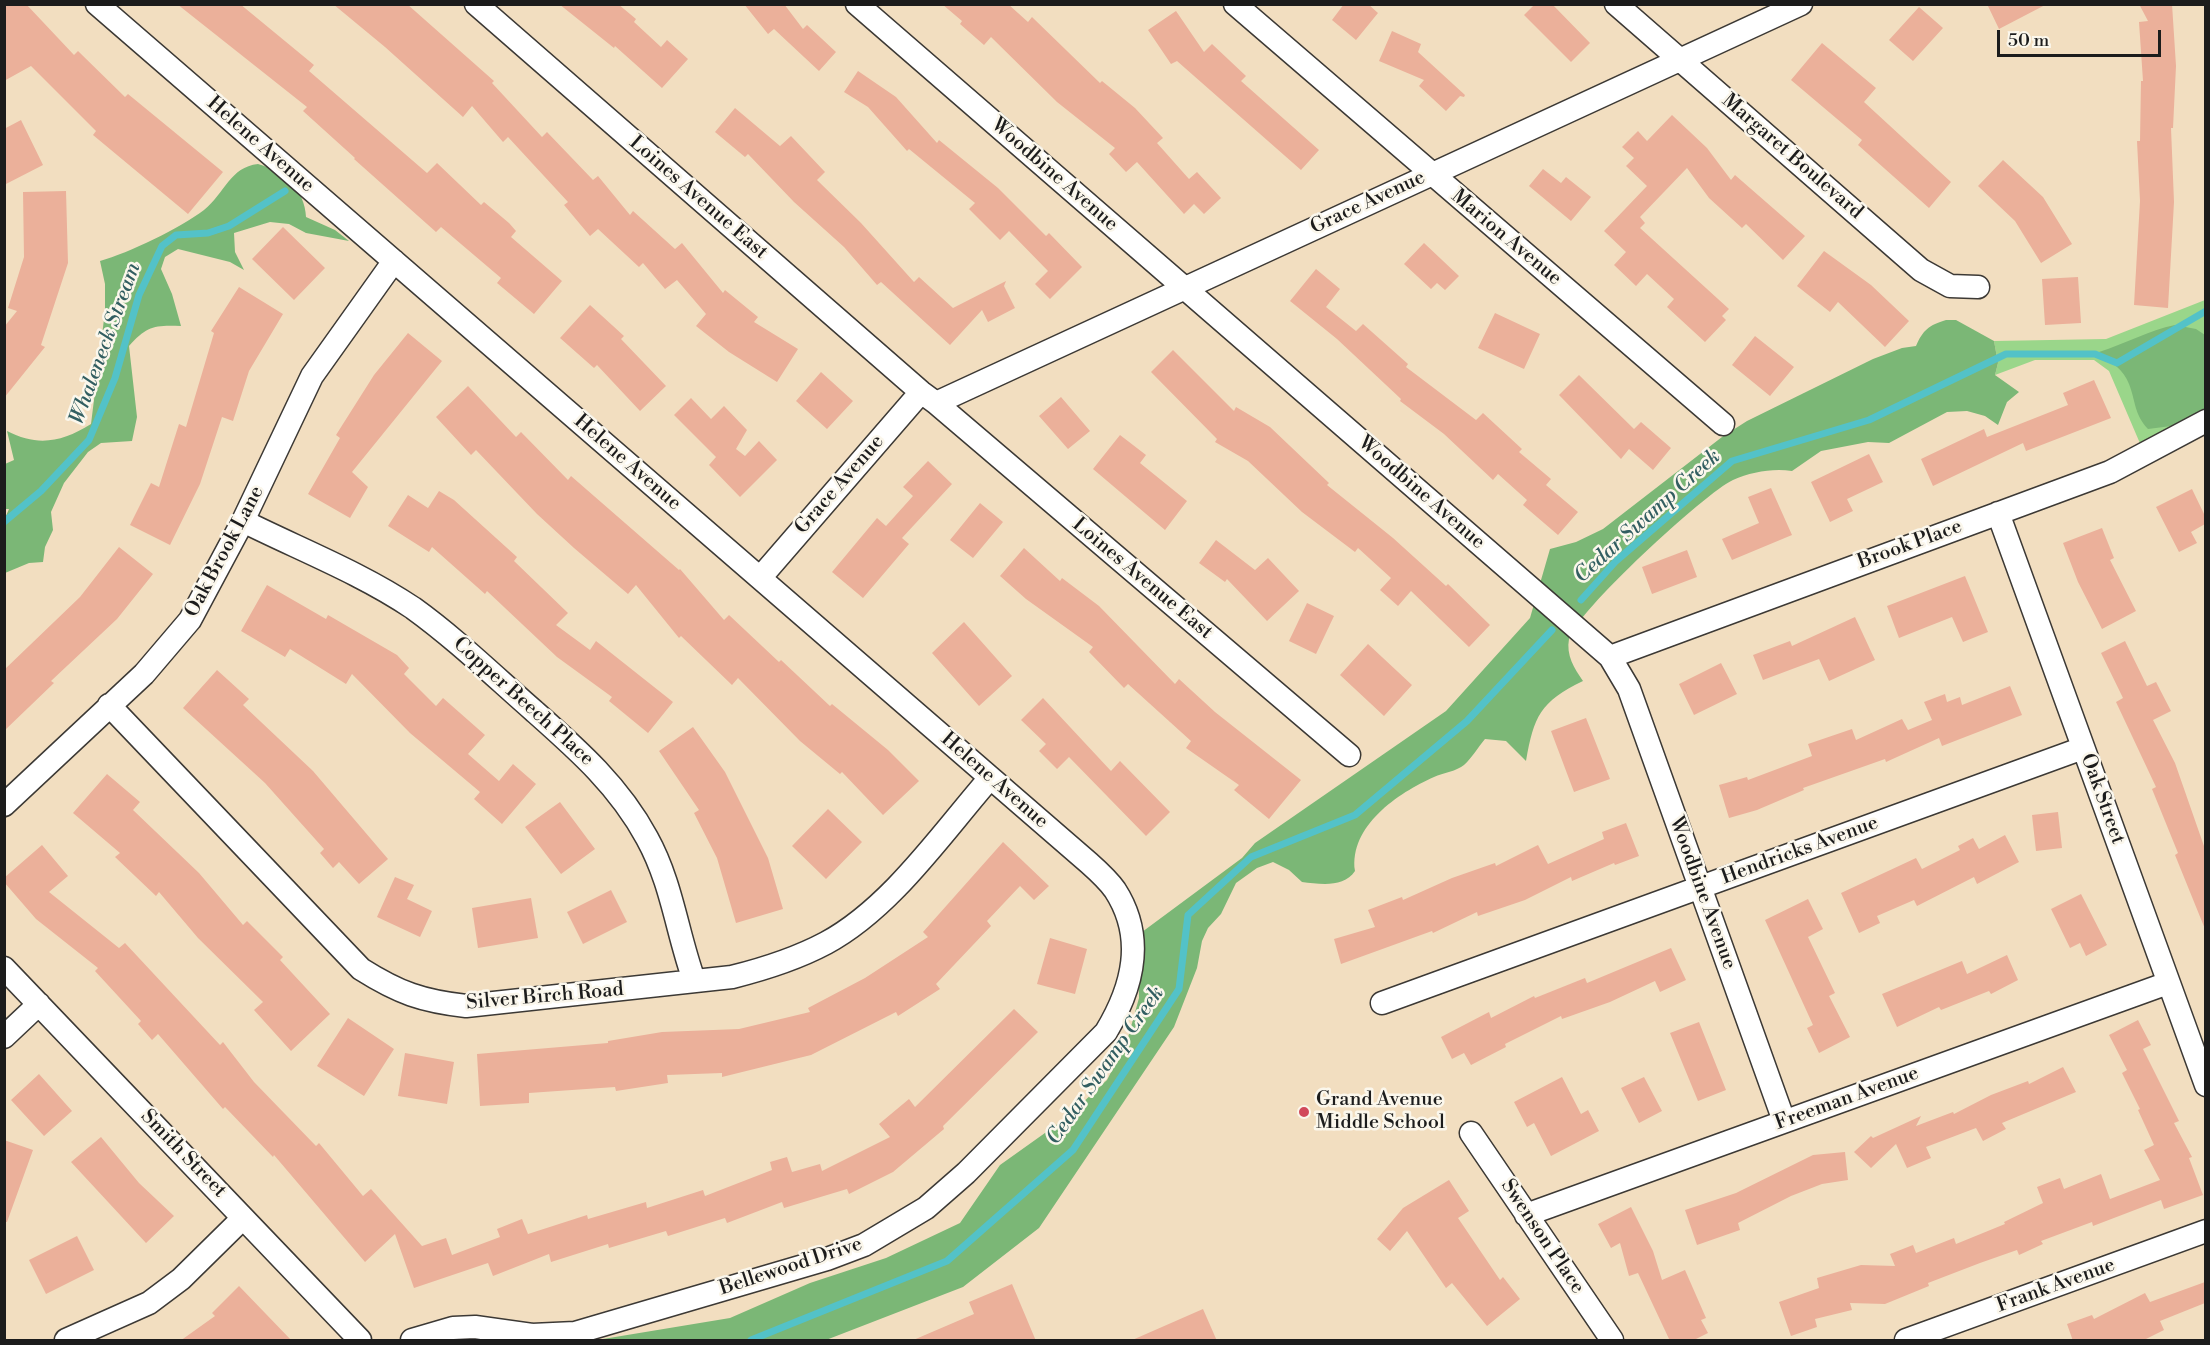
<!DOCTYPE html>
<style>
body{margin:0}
#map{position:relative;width:2210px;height:1345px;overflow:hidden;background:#f2dec0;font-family:"Libre Bodoni",serif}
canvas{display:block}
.frame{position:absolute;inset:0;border:6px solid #1c1c1c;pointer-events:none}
.scale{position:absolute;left:1997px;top:30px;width:164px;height:27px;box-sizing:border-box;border:3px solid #1c1c1c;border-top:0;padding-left:8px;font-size:18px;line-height:21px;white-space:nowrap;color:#1c1c1c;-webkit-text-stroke:4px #fbf7ec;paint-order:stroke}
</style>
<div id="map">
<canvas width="2210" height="1345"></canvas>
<div class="frame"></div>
<div class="scale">50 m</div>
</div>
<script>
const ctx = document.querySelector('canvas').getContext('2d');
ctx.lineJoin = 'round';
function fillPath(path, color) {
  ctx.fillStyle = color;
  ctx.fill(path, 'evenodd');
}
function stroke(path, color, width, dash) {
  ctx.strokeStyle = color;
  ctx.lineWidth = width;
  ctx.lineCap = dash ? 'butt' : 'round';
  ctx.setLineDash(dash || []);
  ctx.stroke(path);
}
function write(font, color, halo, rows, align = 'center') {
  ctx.font = font + ' "Libre Bodoni",serif';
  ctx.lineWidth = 5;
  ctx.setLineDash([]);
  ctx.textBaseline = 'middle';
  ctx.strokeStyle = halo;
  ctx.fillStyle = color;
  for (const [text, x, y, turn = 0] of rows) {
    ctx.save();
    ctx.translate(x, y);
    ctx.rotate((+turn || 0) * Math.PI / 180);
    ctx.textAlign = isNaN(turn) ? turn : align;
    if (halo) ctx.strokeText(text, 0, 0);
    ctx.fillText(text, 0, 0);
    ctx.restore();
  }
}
const green = new Path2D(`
 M2205 300V422L2145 455 2109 371 2094 360H2035L1995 375 1998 363 1994 341 2106 339Z`);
const forest = new Path2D(`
 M258 164C284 171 305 190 306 217L335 230 349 241 306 233 289 224 270 222 234 233 235 252 244 270 230 262 178 249 165 257 161 269 172 294 181 326C154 325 147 326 129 346L137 417 132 441 101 443 88 452 64 483 51 512 53 530 45 547 43 562 29 563 5 573V518L9 509H5V464L14 460 7 431C38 447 62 442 91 424L105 311V284L100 261C129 253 180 228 204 210 225 193 230 167 258 164Z
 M1946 320H1956L1994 341 1998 363 1995 375 2019 392 2007 402 1998 425 1985 416 1967 411 1947 412 1889 443 1868 442 1821 451 1792 471C1773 468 1751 472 1733 480 1706 492 1575 613 1569 639 1566 655 1574 668 1583 681 1540 702 1534 716 1526 761L1506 741 1485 739C1478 747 1472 758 1464 765 1457 771 1443 773 1434 777 1398 793 1349 826 1355 871 1344 888 1320 884 1302 882L1289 870 1273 862 1257 868 1236 883 1221 914 1208 928 1202 941 1197 968 1174 1027 1039 1228 963 1287 826 1340H597L730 1318 810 1283 886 1258 960 1223 1000 1165 1066 1118 1107 1080 1127 1041 1139 998 1138 935 1242 858 1255 843 1446 711 1530 618 1550 549 1576 542 1603 529 1722 437 1747 421 1873 359 1902 348 1916 346C1923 330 1929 325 1946 320Z
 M2175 325 2196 329 2205 335V408L2179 425 2148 429C2134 414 2136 402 2129 384 2124 370 2110 361 2099 352 2125 344 2149 330 2175 325Z`);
const stream = new Path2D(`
 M4 522 41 491 89 440 115 378 139 295 162 246 176 235 208 233 229 226 285 191
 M1581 600 1616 561 1732 461 1869 420 2006 354H2095L2117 363 2206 311
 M751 1340 947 1261 1073 1150 1179 989 1188 915 1251 857 1355 815 1467 721 1552 630`);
const building = new Path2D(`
 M4 4H26L74 55 78 51 125 97 128 94 223 172 188 214 93 135 96 131 31 66 4 81Z
 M177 4H240L314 65 309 71 427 173 437 163 481 205 484 202 509 223 516 231 511 237 562 281 534 314 497 283 501 278 441 227 436 232 354 159 355 158 303 111 307 107Z
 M333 4H407L494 81 492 83 542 137 547 132 593 180 598 176 630 215 633 211 675 249 682 243 723 293 725 290 758 317 754 322 798 349 777 382 729 352 696 326 706 314 677 280 665 289 643 263 639 267 598 229 590 236 564 205 568 202 508 137 503 142 472 106 463 117 385 47Z
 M559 4H618L636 19 634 22 661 47 667 40 688 59 662 88 615 46 614 48Z
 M744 4H784L803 29 807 25 836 52 819 71 774 29 768 34Z
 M942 4H1008L1028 22 1032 17 1100 83 1102 81 1135 108 1163 138 1157 143 1189 179 1197 172 1221 198 1204 214 1194 204 1184 214 1137 162 1126 172 1109 154 1115 148 1057 102 991 37 984 45 960 24 962 21Z
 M1344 4H1368L1378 13 1356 40 1332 20Z
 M1535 4H1552L1590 43 1571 62 1524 15Z
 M1987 4H2047L1999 29Z
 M2139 4H2172L2176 66 2173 128H2171L2174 202 2168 308 2134 305 2140 201 2137 141H2140L2141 81H2143L2139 22 2148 21Z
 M1919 7 1943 28 1913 61 1889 40Z
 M1176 11 1204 52 1212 44 1246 76 1241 81 1319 150 1301 170 1177 61 1171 64 1148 30Z
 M1392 31 1421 44 1418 52 1465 95 1464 97 1460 96 1446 111 1419 86 1424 80 1379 61Z
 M1822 43 1876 88 1864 102 1951 182 1929 208 1858 145 1862 140 1791 80Z
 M858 71 896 97 937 143 939 140 998 188 1046 236 1049 233 1082 267 1050 299 1035 284 1048 271 1009 231 1000 240 969 209 975 203 909 149 907 151 868 107 844 92Z
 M735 108 780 146 791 136 825 172 817 180 861 223 914 282 919 277 953 308 1006 281 1004 286 1015 308 988 322 982 310 950 345 881 282 877 285 844 247 794 202 748 154 745 157 715 132Z
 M1672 115 1707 148 1731 180 1735 175 1805 236 1783 260 1746 224 1742 228 1709 198 1687 168 1640 217 1645 223 1640 228 1729 309 1722 316 1726 320 1705 342 1667 307 1674 299 1647 274 1636 286 1614 265 1626 252 1604 231 1647 186 1626 166 1634 158 1622 147 1638 131 1647 141Z
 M21 120 43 165 4 185V129Z
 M2003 160 2043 197 2072 244 2041 263 2015 221 1978 186Z
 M1543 169 1561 183 1566 177 1591 197 1571 221 1529 186Z
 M66 191 68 263 41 345 45 347 4 398V327L17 311 8 308 24 257 23 192Z
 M283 227 325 268 294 300 252 259Z
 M1424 243 1459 276 1445 290 1437 283 1431 289 1404 264Z
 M1824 251 1871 285 1909 321 1885 347 1838 302 1830 312 1797 286Z
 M1316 269 1340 289 1326 307 1356 331 1363 324 1408 364 1406 367 1476 420 1483 413 1522 449 1519 452 1551 479 1546 485 1578 512 1558 535 1523 505 1527 500 1498 474 1493 480 1444 434 1400 401 1401 399 1337 339 1290 301Z
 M2078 277 2081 323 2045 325 2042 279Z
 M239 287 283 314 249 371 233 421 222 417 200 484 170 545 130 525 151 483 159 487 179 424 186 427 214 333 211 331Z
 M590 305 624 336 621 339 666 386 640 411 597 365 594 368 560 338Z
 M1495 313 1540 334 1524 369 1478 348Z
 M408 333 442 361 352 472 368 487 350 518 308 494 340 438 336 435 374 375Z
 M1755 336 1794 367 1770 396 1732 365Z
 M1173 350 1234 411 1236 407 1270 427 1329 483 1327 485 1393 538 1446 586 1448 584 1490 625 1469 647 1411 591 1398 606 1380 590 1391 578 1358 548 1355 552 1302 512 1248 461 1215 442 1217 439 1151 372Z
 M821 372 853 401 827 429 796 401Z
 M1579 375 1634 429 1641 422 1671 448 1653 470 1629 449 1621 459 1559 395Z
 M2094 380 2111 418 2026 451 2023 443 1933 486 1921 459 1984 429 1987 437 2068 405 2063 393Z
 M468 386 516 437 521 432 568 480 571 476 679 570 680 569 724 620 729 615 779 662 781 660 830 706 832 704 888 750 919 781 883 815 842 772 840 774 800 741 738 678 732 685 681 636 679 638 636 585 628 594 574 548 537 514 476 450 471 455 436 417Z
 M1061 397 1090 431 1068 449 1039 416Z
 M691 398 711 419 724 406 747 430 736 449 745 456 759 441 777 460 740 497 709 465 716 457 674 415Z
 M1120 435 1146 455 1140 463 1187 501 1165 530 1093 469Z
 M1869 454 1883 482 1847 499 1853 511 1830 522 1811 482Z
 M928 461 952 484 902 538 909 544 863 598 832 572 877 518 886 526 913 496 903 487Z
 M1771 488 1792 535 1732 560 1722 539 1759 523 1748 497Z
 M2192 489 2205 516V524L2191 532 2197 543 2179 552 2156 507Z
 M439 491 454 500 517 557 514 561 568 613 556 625 590 650 596 641 673 702 648 733 609 701 612 697 557 657 487 591 485 594 432 547 429 552 388 526 408 495 428 508Z
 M980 503 1003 522 973 558 950 540Z
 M2102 528 2114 558 2110 560 2136 611 2102 629 2078 582 2063 543Z
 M1216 540 1255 570 1268 558 1299 591 1267 621 1227 579 1225 582 1199 563Z
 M119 547 153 574 117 619 51 681 54 683 4 731V670L80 597Z
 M1024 548 1060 581 1062 578 1099 606 1175 684 1179 679 1215 712 1301 780 1269 819 1234 790 1239 785 1186 748 1191 741 1128 684 1124 688 1089 652 1093 647 1026 599 1000 576Z
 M1687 550 1697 577 1652 594 1642 567Z
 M1965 576 1988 632 1963 642 1952 617 1899 638 1887 606Z
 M267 585 326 619 328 615 397 655 409 668 404 674 436 706 443 698 485 735 468 754 499 781 513 764 536 784 502 824 474 799 480 792 410 733 352 674 346 684 290 649 285 657 241 631Z
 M1307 603 1334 616 1316 654 1289 641Z
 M1855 617 1875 660 1829 681 1819 659 1763 680 1753 655 1790 641 1792 646Z
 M964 622 1012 676 979 706 932 653Z
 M2125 641 2147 686 2156 682 2171 711 2153 720 2175 763 2205 849V929L2175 855 2178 853 2152 789 2156 787 2116 702 2123 698 2101 653Z
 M1368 644 1412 685 1384 716 1340 675Z
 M1721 663 1737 694 1694 715 1679 684Z
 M217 670 249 699 243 705 313 771 388 859 359 884 339 862 333 868 320 853 324 849 265 783 183 708Z
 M2010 686 2022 715 1942 746 1939 738 1886 762 1885 759 1803 788 1804 790 1757 810 1729 818 1719 785 1747 777 1748 780 1812 756 1808 744 1852 729 1856 740 1902 719 1908 730 1932 720 1924 702 1945 694 1947 702 1960 697 1962 705Z
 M1043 698 1111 771 1120 761 1170 812 1146 836 1069 757 1057 769 1039 751 1046 744 1021 720Z
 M1586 718 1610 779 1574 792 1551 731Z
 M693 727 725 772 768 858 783 909 736 923 717 858 694 813 699 810 659 751Z
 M107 774 140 802 133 810 199 873 243 925 247 921 283 957 280 960 330 1014 291 1051 254 1010 263 1002 198 938 159 892 156 896 115 857 120 853 73 813Z
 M560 802 595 849 561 874 525 827Z
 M828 809 862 842 826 879 792 846Z
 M2058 812 2062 848 2036 851 2032 815Z
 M1626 823 1639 856 1615 865 1614 863 1572 881 1571 877 1525 900 1478 916 1477 912 1433 933 1432 931 1341 964 1334 939 1375 927 1368 910 1402 897 1403 900 1452 878 1495 863 1496 866 1538 845 1548 864 1604 839 1602 832Z
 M2005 835 2019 862 1977 884 1974 877 1917 906 1914 900 1877 916 1880 923 1859 933 1841 893 1916 858 1922 869 1960 850 1958 846 1973 838 1979 849Z
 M1003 842 1049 886 1034 900 1020 886 987 921 991 926 936 984 940 989 898 1016 896 1012 811 1055 722 1077V1073L667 1075 668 1083 616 1091 615 1087 529 1093V1103L480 1106 477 1054 608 1043V1041L662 1032 739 1029 810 1012 808 1008 865 978 928 937 923 932Z
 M42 845 68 876 49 892 119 948 125 943 220 1045 223 1042 254 1082 316 1146 319 1143 363 1196 371 1189 422 1246 446 1238 452 1255 500 1237 497 1229 522 1219 528 1234 587 1215 588 1219 646 1202 647 1208 703 1190 705 1196 772 1170 770 1162 787 1157 792 1172 820 1164 822 1171 890 1137 879 1124 909 1099 915 1107 1014 1009 1038 1032 943 1126 944 1129 893 1172 849 1194 847 1189 784 1208 782 1202 727 1223 725 1218 668 1236 666 1231 609 1248 608 1244 551 1262 549 1254 493 1276 488 1263 414 1288 395 1234 365 1262 274 1155 273 1157 225 1107 223 1109 158 1034 152 1040 138 1024 141 1021 95 971 98 968 36 919 4 882V878Z
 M395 877 414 885 407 899 432 911 420 937 377 917Z
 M611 890 627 922 583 944 567 912Z
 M2081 894 2107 945 2086 956 2080 943 2070 948 2051 909Z
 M531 898 538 938 478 948 472 908Z
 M1808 899 1823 929 1808 937 1835 993 1829 996 1850 1037 1819 1053 1807 1028 1813 1025 1765 920Z
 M1050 938 1087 949 1075 994 1037 984Z
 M1671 948 1686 980 1660 992 1655 981 1610 1002 1562 1019 1561 1016 1505 1044 1506 1047 1471 1065 1464 1053 1452 1059 1441 1037 1489 1012 1491 1018 1534 996 1535 998 1585 978 1587 983Z
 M2007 955 2018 980 1991 994 1989 991 1941 1010 1939 1007 1897 1027 1882 994 1962 961 1967 974Z
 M348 1018 394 1049 364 1096 317 1066Z
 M2138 1020 2151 1045 2143 1049 2179 1121 2174 1123 2192 1157 2189 1158 2203 1195 2164 1209 2161 1200 2093 1226 2092 1222 2041 1241 2043 1244 2019 1255 2017 1250 1980 1263 1928 1283 1929 1286 1885 1304 1850 1303 1852 1310 1815 1319 1817 1327 1791 1336 1779 1302 1819 1288 1817 1278 1861 1265 1895 1266 1890 1254 1913 1245 1916 1253 1954 1238 1956 1244 2005 1224 2004 1222 2043 1203 2037 1187 2060 1178 2064 1189 2101 1174 2110 1199 2160 1180 2144 1150 2154 1145 2138 1110 2140 1109 2122 1073 2127 1070 2109 1035Z
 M1699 1022 1726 1090 1698 1101 1670 1033Z
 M405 1053 454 1062 447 1104 398 1096Z
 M2063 1067 2076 1092 2002 1123 2006 1129 1983 1141 1976 1128 1926 1147 1931 1158 1907 1168 1896 1144 1871 1168 1854 1152 1871 1136 1873 1138 1921 1116 1916 1126 1953 1112 1954 1114 1991 1095 2028 1081 2029 1084Z
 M39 1074 72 1111 44 1136 11 1100Z
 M1562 1077 1581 1114 1588 1110 1599 1131 1551 1156 1534 1123 1527 1127 1514 1102Z
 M1644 1077 1662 1111 1639 1123 1621 1088Z
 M101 1137 139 1183 174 1216 146 1243 71 1162Z
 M4 1140 33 1150 7 1222H4Z
 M1845 1152 1848 1180 1822 1184 1791 1196 1738 1223 1740 1230 1697 1245 1685 1210 1736 1193 1813 1155Z
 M1449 1180 1469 1211 1458 1218 1500 1280 1503 1277 1520 1299 1487 1326 1452 1283 1446 1288 1407 1231 1390 1251 1377 1239 1403 1208Z
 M1631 1207 1653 1251 1662 1280 1685 1270 1706 1318 1701 1320 1708 1333 1692 1341H1670L1638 1273 1629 1276 1620 1243 1611 1248 1598 1224Z
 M77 1236 94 1270 46 1294 29 1260Z
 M2205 1282V1303L2160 1321 2164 1330 2142 1341H2073L2067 1324 2092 1315 2094 1319 2145 1293 2150 1302Z
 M1012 1284 1036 1341H911L974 1314 969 1302Z
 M239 1286 292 1341H180L215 1316 212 1313Z
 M1203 1309 1217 1341H1130Z`);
const minor = new Path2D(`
 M97 4 1089 863C1098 871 1108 880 1115 890 1146 938 1133 987 1106 1032L966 1173 926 1208 864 1245 827 1259 575 1333 532 1335 475 1327 453 1328 412 1340
 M476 4 921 392 936 403 1349 755
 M857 4 1610 657 1629 689 1784 1121
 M1235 4 1723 424
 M1616 4 1921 270 1950 286 1978 287
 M936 403 1801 4
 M1998 513 2206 1085
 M243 521C299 549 361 573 413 608 456 639 494 676 534 711 578 750 619 786 647 838 672 883 677 933 694 980
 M760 578 921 392
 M1610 657 2110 472 2206 421
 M109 705 361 969C399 993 422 1001 466 1006L732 977C764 969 796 959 826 943 891 908 942 833 990 778
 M4 805 144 674 190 620 243 521 312 376 394 261
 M4 968 360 1340
 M1382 1003 2083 748
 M4 1037 39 1004
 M1471 1133 1612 1340
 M1526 1215 2168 983
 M66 1340 149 1303 181 1279 243 1218
 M1906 1340 2206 1231`);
const markers = [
 [1304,1112,6,"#d1495b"]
];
const streetNames = [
 ["Helene Avenue",260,145,41],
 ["Margaret Boulevard",1792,157,41],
 ["Woodbine Avenue",1054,175,41],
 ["Loines Avenue East",698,198,41],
 ["Grace Avenue",1368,203,-25],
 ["Marion Avenue",1506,238,40],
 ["Helene Avenue",627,463,41],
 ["Grace Avenue",840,485,-49],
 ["Woodbine Avenue",1421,493,41],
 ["Brook Place",1910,545,-20],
 ["Oak Brook Lane",225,552,-62],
 ["Loines Avenue East",1142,579,40],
 ["Copper Beech Place",523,702,42],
 ["Helene Avenue",994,781,41],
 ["Oak Street",2102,799,70],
 ["Hendricks Avenue",1800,851,-20],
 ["Woodbine Avenue",1702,893,70],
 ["Silver Birch Road",545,997,-5],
 ["Freeman Avenue",1847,1099,-20],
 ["Smith Street",183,1154,46],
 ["Swenson Place",1542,1237,56],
 ["Bellewood Drive",791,1267,-18],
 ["Frank Avenue",2056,1286,-20]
];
const poiNames = [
 ["Grand Avenue",1316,1100],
 ["Middle School",1316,1123]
];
const waterNames = [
 ["Whaleneck Stream",106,344,-70],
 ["Cedar Swamp Creek",1648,517,-42],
 ["Cedar Swamp Creek",1106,1066,-55]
];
fillPath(green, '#9ad68a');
fillPath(forest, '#7bb776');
stroke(stream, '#53c2c8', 7);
fillPath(building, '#ebb09a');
stroke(minor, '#3c3935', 25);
stroke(minor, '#fff', 22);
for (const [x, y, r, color] of markers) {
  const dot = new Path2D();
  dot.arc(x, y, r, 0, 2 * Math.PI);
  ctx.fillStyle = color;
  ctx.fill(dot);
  stroke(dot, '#fbf7ec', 2);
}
write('20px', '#1c1c1c', '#fbf7ec', streetNames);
write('20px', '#1c1c1c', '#fbf7ec', poiNames, 'left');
write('italic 21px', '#325e61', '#fbf7ec', waterNames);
</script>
